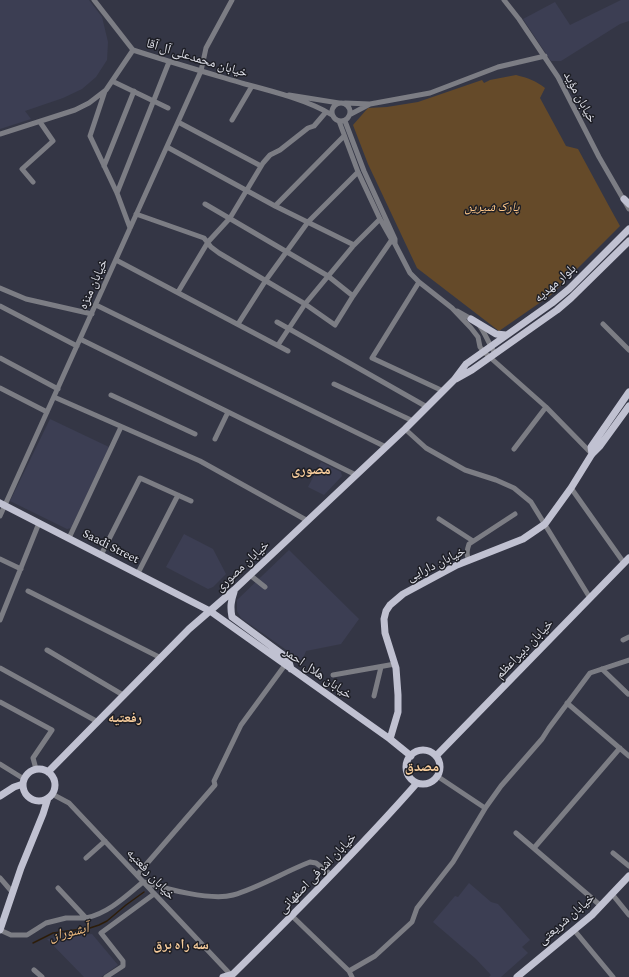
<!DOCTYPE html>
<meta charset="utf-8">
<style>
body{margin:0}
canvas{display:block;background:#343645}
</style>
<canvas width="629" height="977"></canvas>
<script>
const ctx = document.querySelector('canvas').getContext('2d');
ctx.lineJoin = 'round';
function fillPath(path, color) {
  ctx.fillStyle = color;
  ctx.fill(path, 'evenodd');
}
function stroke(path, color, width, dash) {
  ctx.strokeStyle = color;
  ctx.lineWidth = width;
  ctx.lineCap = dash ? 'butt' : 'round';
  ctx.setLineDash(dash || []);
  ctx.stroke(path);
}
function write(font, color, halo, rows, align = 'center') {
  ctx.font = font + ' "Crimson Pro","Noto Naskh Arabic",serif';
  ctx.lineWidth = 3;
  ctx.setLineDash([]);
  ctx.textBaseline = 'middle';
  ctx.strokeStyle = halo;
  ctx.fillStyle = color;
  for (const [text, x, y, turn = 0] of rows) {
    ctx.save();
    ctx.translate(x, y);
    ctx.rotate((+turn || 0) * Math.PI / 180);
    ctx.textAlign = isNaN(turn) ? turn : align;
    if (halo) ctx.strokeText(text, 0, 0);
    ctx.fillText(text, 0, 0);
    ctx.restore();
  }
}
const built = new Path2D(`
 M0 0H89L102 17 108 42 107 60 96 77 82 89 63 98 25 111 31 119 0 129Z
 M621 0H629V21L620 24 561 61H551L523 19 555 2 570 25Z
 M50 419 109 447 71 528 67 529 10 501Z
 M321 462 341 472 342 476 324 495 308 487Z
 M184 534 213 549 226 574 213 587 208 589 166 567Z
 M289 550 359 619 341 644 306 651 302 661 241 618 237 611V600Z
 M469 883 491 902 498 904 530 940 522 947 528 953 501 977H489L491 975 476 959 433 922 455 896 458 897Z
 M92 934 118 965 101 977H84L47 939Z`);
const green = new Path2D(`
 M516 75C528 78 536 81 545 88L540 98 566 146 578 149 610 208 620 226 551 295 499 331 417 268 368 164 353 125 368 108 387 107 418 102 482 80 484 83 490 80Z`);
const stream = new Path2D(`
 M33 943 53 933 90 928 99 925 107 921 126 905 144 892`);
const minor = new Path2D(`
 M94 0 133 50
 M504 0 519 19 558 77 599 157 629 209
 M112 81 168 108
 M105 91 90 136 117 193 130 228
 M289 95 339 103
 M332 112a9 9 0 1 1 18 0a9 9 0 1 1-18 0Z
 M345 103 370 104 351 114
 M370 104 430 93 498 67 545 56
 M232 120 252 86
 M339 121 358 172 380 219 393 242
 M345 121 364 171 395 239V244L410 273 419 282 452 308 471 328 478 337 480 347 484 352 546 407 592 454
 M178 122 261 166
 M0 134 75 110 89 103 106 90 133 50C170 62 208 73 245 84 272 91 310 101 332 115
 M167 147 275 206 354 245
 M104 166 134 91
 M33 182 22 169 53 141 40 122
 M117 193 169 62
 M205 204 328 276 353 296
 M275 206 344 136
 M136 214 204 238 211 247 219 253 305 304 335 325 353 296 391 241 395 239
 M116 260 288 351
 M419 282 372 358 443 391
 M0 288 26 299 92 314
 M178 292 208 242 230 218 263 163 270 155 280 150 308 128 314 126 326 112
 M96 305 386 447
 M0 306 77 346
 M457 311 473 320
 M277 322 427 407
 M238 324 266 280 308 222 358 172
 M603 324 629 350
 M479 325C486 334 489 345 495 353
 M80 339 356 475
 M278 345 305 304 354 245 380 219
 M0 358 58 389
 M334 384 413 421
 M0 388 47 412
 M111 395 195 434
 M54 397 200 461 308 521
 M405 429 426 448 465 470 496 480 514 488 531 502 590 598
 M215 439 228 412
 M514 449 546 407
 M571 488 624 563
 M0 516 201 71 206 48 232 0
 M439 519 473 541
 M69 538 121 427
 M101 555 140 478 191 501
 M0 559 21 569
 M469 561C466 554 467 550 469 544L515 514
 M138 573 178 495
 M250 575 265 587
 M28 591 161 658
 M0 620 39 523
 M623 640 629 637
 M47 650 123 695
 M0 668 98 722
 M602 669 628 694
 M333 675 395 664
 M374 696 381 667
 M0 702 52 730 33 758 36 769
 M567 703 629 756
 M0 764 24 779
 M437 776 485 808
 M52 794 69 803 230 974
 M516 833 601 906
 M534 848 620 748
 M613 853 629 866
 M86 858 105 841
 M137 875 215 785 214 781 241 725 285 665
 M0 878 13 893
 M144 882C166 889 211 901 233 895 260 887 284 872 310 862L316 863 329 873
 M58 888 86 918C109 913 126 896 143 882
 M612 894 629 915
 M290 914 349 971 352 977
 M0 930 11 935H27L46 923 66 918H86
 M574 930 613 977
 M34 970 42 977
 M349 971 375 956 412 922 417 908 453 862 486 807 501 786 542 739 549 728 590 673 629 660
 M106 977 123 966V961L101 933 154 894`);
const major = new Path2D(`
 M624 199 629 204
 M471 319 496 334 506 335
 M456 379 472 370 557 310 571 298 629 241
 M592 454 591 447 629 392
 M0 503 210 611 390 739 411 756
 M234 592C231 601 230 607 232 617L286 657 289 662 291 669
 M390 739 398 712V695L396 668 385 633 384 619 386 611 390 605 403 594 429 580 457 565 523 539 545 524 571 488 592 454 600 446 629 406
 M406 767a17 17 0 1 1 34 0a17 17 0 1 1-34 0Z
 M436 756 629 558
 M23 785a16 16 0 1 1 32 0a16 16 0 1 1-32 0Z
 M48 772 189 629 234 590 405 429 454 380 466 364 552 303 569 289 629 229
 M0 796 14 787 23 784
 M0 930 21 868 43 814 48 798
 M223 977 233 974C296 912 359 849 417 783
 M517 977 592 915 629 876`);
const streetNames = [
 ["خیابان محمدعلی آل آقا",197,58,17],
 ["خیابان مؤید",580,97,62],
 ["بلوار مهدیه",555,283,-41],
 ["خیابان منزه",93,284,-66],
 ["Saadi Street",111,546,27],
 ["خیابان دارایی",436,564,-26],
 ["خیابان مصوری",242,566,-43],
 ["خیابان دبیراعظم",524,649,-46],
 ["خیابان هلال احمر",318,673,35],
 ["خیابان اشرفی اصفهانی",317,873,-46],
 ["خیابان رفعتیه",151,874,47],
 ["خیابان شریعتی",566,919,-41]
];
const parkNames = [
 ["پارک شیرین",492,207]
];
const neighbourhoodNames = [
 ["مصوری",311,470],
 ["رفعتیه",125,718],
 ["مصدق",422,767],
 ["سه راه برق",181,945]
];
const waterNames = [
 ["آبشوران",69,932,-13]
];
fillPath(built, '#3c3e53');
fillPath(green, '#654a29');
stroke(stream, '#2d1d0a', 1.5);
stroke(minor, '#7c7d84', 5);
stroke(major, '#c0c1d1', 7);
write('13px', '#dfe0e9', '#1d1e25', streetNames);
write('italic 13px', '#ffc788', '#1d1e25', parkNames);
write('bold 14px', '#f7cc9b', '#1d1e25', neighbourhoodNames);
write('italic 14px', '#fac383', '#1d1e25', waterNames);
</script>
